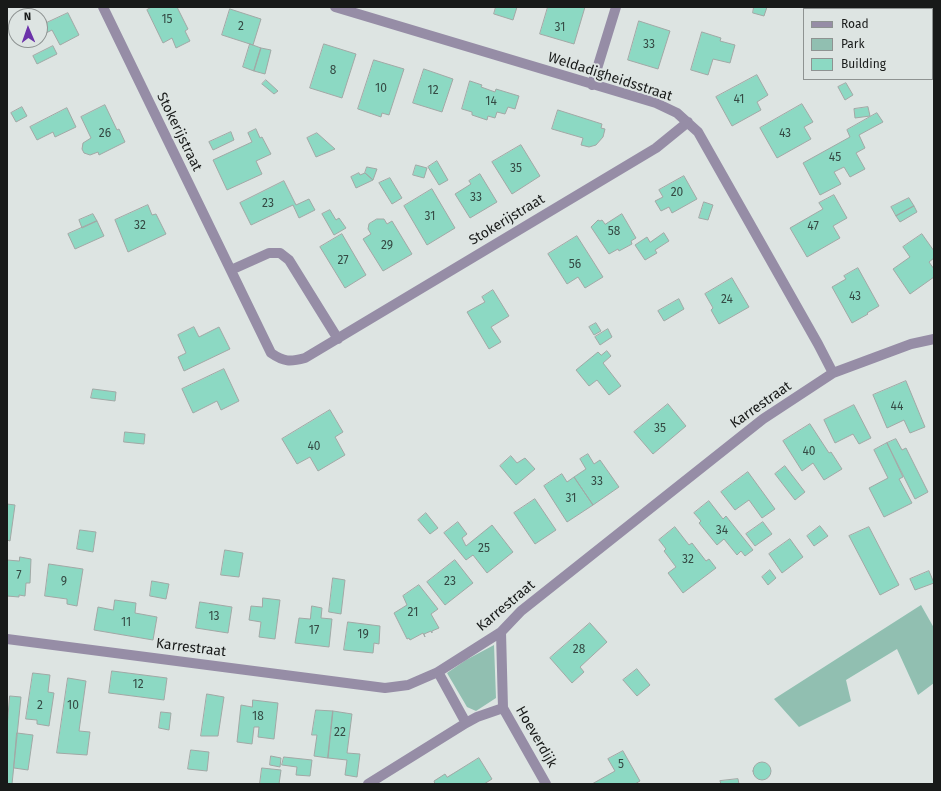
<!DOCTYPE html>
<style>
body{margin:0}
#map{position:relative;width:941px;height:791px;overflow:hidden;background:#dde4e2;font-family:"Fira Sans",sans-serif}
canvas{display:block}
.frame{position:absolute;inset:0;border:8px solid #181a19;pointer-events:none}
.legend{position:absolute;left:803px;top:8px;width:130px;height:72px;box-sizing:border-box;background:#dde4e2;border:1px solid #8e9392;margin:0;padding:5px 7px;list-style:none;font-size:12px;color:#181a19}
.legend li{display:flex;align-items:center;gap:8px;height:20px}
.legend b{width:20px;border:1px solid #8e9392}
.north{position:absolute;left:8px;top:8px;width:40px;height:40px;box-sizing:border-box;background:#dde4e2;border:1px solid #8e9392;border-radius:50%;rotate:358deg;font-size:11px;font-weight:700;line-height:16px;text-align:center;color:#181a19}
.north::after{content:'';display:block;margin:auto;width:14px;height:18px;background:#6b32a9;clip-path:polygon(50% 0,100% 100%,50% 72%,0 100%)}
</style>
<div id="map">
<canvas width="941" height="791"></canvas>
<div class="frame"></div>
<ul class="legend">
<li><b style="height:5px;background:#968da6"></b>Road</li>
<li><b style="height:11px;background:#91bfb1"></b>Park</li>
<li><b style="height:11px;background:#8cd9c3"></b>Building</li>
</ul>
<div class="north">N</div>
</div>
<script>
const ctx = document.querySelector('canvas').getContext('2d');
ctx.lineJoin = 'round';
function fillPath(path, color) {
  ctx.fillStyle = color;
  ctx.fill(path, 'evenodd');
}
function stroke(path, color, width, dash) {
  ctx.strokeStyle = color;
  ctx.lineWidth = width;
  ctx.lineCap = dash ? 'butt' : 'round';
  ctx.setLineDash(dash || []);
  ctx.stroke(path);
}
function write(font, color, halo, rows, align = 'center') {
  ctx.font = font + ' "Fira Sans",sans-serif';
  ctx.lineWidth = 4;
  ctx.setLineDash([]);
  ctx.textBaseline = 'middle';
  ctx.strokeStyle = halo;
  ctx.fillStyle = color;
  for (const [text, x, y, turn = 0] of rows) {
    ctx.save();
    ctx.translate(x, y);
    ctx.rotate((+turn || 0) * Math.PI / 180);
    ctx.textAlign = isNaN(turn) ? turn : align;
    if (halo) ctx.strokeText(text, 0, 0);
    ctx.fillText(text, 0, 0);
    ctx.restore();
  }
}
const green = new Path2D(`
 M921 605 934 628V683L918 695 897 649 846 680 851 701 799 727 774 699Z
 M494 645 496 698 476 711 467 707 447 673 466 660Z`);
const building = new Path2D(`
 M152 7H177L188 29 185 31 190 41 176 48 172 38 163 43 147 10Z
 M496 7H517L513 20 494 14Z
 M548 7H585L574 44 540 34Z
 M754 7H767L764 16 753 13Z
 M230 9 261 19 253 45 222 35Z
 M68 13 79 35 60 45 52 30 40 36V26Z
 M639 21 670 31 658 69 628 60Z
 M702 32 721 38 720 41 735 45 730 63 713 59 708 75 691 70Z
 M40 37 41 40 28 46 25 40H40Z
 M250 44 261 48 254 71 243 67Z
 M324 44 356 54 342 98 310 88Z
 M53 46 57 54 37 64 33 56Z
 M261 48 271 50 265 74 254 71Z
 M374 60 404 69 389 115 382 113 381 117 358 109Z
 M424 69 453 79 442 112 413 103Z
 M757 75 768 95 757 102 761 110 732 126 716 97Z
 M266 80 278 91 274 94 262 84Z
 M470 81 482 85 481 87 495 92 496 89 519 96 515 109 508 107 505 114 497 112 495 118 488 116 487 120 472 115V112L462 109Z
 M846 83 853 95 845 100 838 87Z
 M802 104 813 122 804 127 811 139 777 158 760 128Z
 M105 105 117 130 119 129 125 142 99 155 98 152 90 155 84 153 82 149 83 143 91 138 81 117Z
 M22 107 27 116 16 122 11 113Z
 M868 107 870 116 855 118 854 109Z
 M67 108 76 127 55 137 53 132 37 140 30 127Z
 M558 110 602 124 601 128 605 129 603 137 596 145 589 147 581 145 583 138 552 129Z
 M877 113 883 122 859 135 865 148 856 153 865 169 850 177 844 167 834 172 841 184 820 195 803 163 850 137 847 130Z
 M256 129 260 138 262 137 271 154 256 161 262 174 227 190 213 160 252 142 248 133Z
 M231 132 234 140 213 150 209 142Z
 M317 133 335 149 316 157 307 138Z
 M521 145 540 176 512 194 492 162Z
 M437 161 448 180 439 185 428 167Z
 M416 165 427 168 424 178 413 175Z
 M367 167 377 169 373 180 365 173Z
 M359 173 360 175 365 173 373 180 356 188 351 177Z
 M480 174 497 202 470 218 455 194 471 184 469 181Z
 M684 176 697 199 672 213 669 207 661 211 655 201 663 197 659 190Z
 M390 178 402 198 392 204 379 183Z
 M284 181 296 205 309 199 315 210 299 218 293 205 251 225 240 203Z
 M432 189 455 228 427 245 404 206Z
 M834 195 847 218 833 226 840 238 807 257 790 228 823 209 819 203Z
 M909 198 914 206 896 216 891 207Z
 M704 202 713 205 708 220 699 218Z
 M148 205 152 215 156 214 166 234 128 252 115 220Z
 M914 206 917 212 900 222 896 216Z
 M330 210 336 220 339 218 346 228 334 235 322 214Z
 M93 214 97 221 82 228 79 220Z
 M622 214 636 238 631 241 632 244 619 251 618 249 609 254 591 227 598 220 600 221 602 220 605 224Z
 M377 219H384L387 224 392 221 412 254 383 271 363 239 371 234 368 229 369 224Z
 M97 221 104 236 75 249 68 234Z
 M664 233 669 241 655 250 657 253 645 260 635 245 647 237 650 242Z
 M342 234 366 275 345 288 320 247Z
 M922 234 934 251V258L929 262 934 269V277L910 294 893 269 910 257 903 247Z
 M577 236 603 277 585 288 578 277 567 284 548 254Z
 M858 268 879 306 867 313 868 314 852 323 832 287 846 279 844 276Z
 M732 278 749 307 719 324 711 310 713 308 705 294Z
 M493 290 509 316 491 327 501 342 489 349 467 312 485 302 482 297Z
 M679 299 684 309 664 321 658 311Z
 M596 323 601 331 594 335 589 327Z
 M194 327 199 337 219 327 230 349 184 371 178 357 186 353 178 335Z
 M608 329 612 337 600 345 595 337Z
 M607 351 611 356 603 363 621 386 609 395 597 380 589 386 576 370 598 352 601 355Z
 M224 369 239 401 221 410 217 401 193 413 182 389Z
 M906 381 925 427 910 433 904 420 887 428 873 395Z
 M93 389 116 392 115 401 91 398Z
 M668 404 686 426 653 454 634 432Z
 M854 405 871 438 859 444 853 434 835 443 824 420Z
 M330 410 343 432 335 437 345 455 318 471 310 457 297 464 282 439Z
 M810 424 829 453 831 452 842 469 824 480 813 463 802 471 783 441Z
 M125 432 145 434 144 444 124 442Z
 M896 439 902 450 906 448 928 492 915 499 887 443Z
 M887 443 903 477 899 479 912 503 884 517 869 488 888 478 874 450Z
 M588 454 594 464 600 460 619 487 593 505 574 477 586 469 580 459Z
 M511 456 517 463 525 458 535 469 516 485 500 466Z
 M785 466 805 492 795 500 775 474Z
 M748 472 775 509 762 518 749 500 735 510 721 492Z
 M562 474 567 482 574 477 593 505 567 522 544 486Z
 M535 499 556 530 535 544 514 513Z
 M709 501 723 519 726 516 753 550 745 556 741 551 737 555 724 539 717 545 699 523 701 521 694 513Z
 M7 504 15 505 10 541 7 540Z
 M426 513 438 528 430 534 418 520Z
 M458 522 467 534 462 538 466 546 492 525 513 552 487 573 473 555 466 560 444 533Z
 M763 522 772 534 755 546 746 534Z
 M820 526 828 536 814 546 807 536Z
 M675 527 689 545 692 543 706 561 709 559 716 568 683 593 668 573 676 567 664 551 666 549 659 540Z
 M869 527 899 585 880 595 849 536Z
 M80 530 96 532 93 552 77 549Z
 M790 539 803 557 782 573 769 554Z
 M225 550 243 553 239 577 221 575Z
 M20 557 31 559 30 583H26L25 596 19 595V597L7 596V560L19 561Z
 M455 560 473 583 445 605 427 582Z
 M49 564 83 569 77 606 67 604V599L45 596Z
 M770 570 776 578 768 585 762 577Z
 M929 571 934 583 915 590 910 579Z
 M333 578 345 580 341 614 329 612Z
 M152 581 169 584 166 599 150 596Z
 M419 585 438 609 431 614 439 628 432 631V633L431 631 424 634 425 637 423 633 410 640 409 638 407 639 394 613 407 605 403 596Z
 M263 598 280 600 275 639 259 637 261 622 249 620 251 606 262 607Z
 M115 600 136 603 135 613 157 617 153 640 94 630 98 607 113 610Z
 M200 602 232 607 228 633 196 628Z
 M312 606 322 608 321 618 332 619 329 647 295 643 299 618 310 619Z
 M348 622 380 626 379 644 374 643 373 653 344 650Z
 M590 623 607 642 580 667 584 672 572 683 550 658Z
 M637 669 650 685 637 696 623 680Z
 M112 671 167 678 164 700 109 693Z
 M33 673 50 675 48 692 54 693 49 726 37 724V720L26 719Z
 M68 678 86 681 79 731 90 732 87 755 57 753Z
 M207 694 224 697 218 736H201Z
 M10 696 21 697 12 784H7V728Z
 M253 700 278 703 274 739 258 737 259 727H254L252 744 237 742 241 705 252 707Z
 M316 710 333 711 328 758 314 756 317 735H312Z
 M333 711 352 714 347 753 360 754 357 777 345 775 347 760 328 758Z
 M161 712 171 713 169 730 159 728Z
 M17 733 33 735 28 770 14 768Z
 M191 750 209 752 207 771 188 769Z
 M623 751 640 781 635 784H592L615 771 608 759Z
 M271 756 281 758 280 767 270 765Z
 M284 757 312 760 310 776 296 775 297 767 282 765Z
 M479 758 492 779 484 784H435L434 781 445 774 447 777Z
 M753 771a9 9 0 1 1 18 0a9 9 0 1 1-18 0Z
 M262 768 281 770 279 784H260Z
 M738 779 739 784H721L720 781Z`);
const minor = new Path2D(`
 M103 7 271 353C284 362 290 362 305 358L656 148 688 122
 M335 7 656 103 677 113 698 132 818 344 833 373
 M592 85 616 7
 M231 270 269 253H280L289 260 338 339
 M501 632 503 708 546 784
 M7 639 385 688 408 685 438 672 501 632 521 611 763 419 833 373 911 344 934 339
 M438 672 466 723
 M368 784 466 723 477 717 503 708`);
const numberNames = [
 ["15",167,20],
 ["2",241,27],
 ["31",560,28],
 ["33",649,45],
 ["8",333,71],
 ["10",381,89],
 ["12",433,91],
 ["41",739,100],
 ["14",491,102],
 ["26",105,134],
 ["43",785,134],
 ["45",835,158],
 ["35",516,169],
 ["20",677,193],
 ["33",476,198],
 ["23",268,204],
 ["31",430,217],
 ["32",140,226],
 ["47",813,227],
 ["58",614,232],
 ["29",387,246],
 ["27",343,261],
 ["56",575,265],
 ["43",855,297],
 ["24",727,300],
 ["44",897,407],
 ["35",660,429],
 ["40",314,447],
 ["40",809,452],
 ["33",597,482],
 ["31",571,499],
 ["34",722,531],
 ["25",484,549],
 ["32",688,560],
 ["7",19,576],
 ["9",64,582],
 ["23",450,582],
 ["21",413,613],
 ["13",214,617],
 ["11",126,623],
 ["17",314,631],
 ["19",363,635],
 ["28",579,650],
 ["12",138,685],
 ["2",40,706],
 ["10",73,706],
 ["18",258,717],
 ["22",340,733],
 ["5",621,765]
];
const streetNames = [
 ["Weldadigheidsstraat",610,77,18],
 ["Stokerijstraat",179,132,64],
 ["Stokerijstraat",507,220,-31],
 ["Karrestraat",761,405,-35],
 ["Karrestraat",506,606,-40],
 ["Karrestraat",191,648,7],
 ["Hoeverdijk",536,737,60]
];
fillPath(green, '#91bfb1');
fillPath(building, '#8cd9c3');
stroke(building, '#a1a8a5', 1);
stroke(minor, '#968da6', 10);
write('12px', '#354a44', null, numberNames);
write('14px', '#181a19', '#dde4e2', streetNames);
</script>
